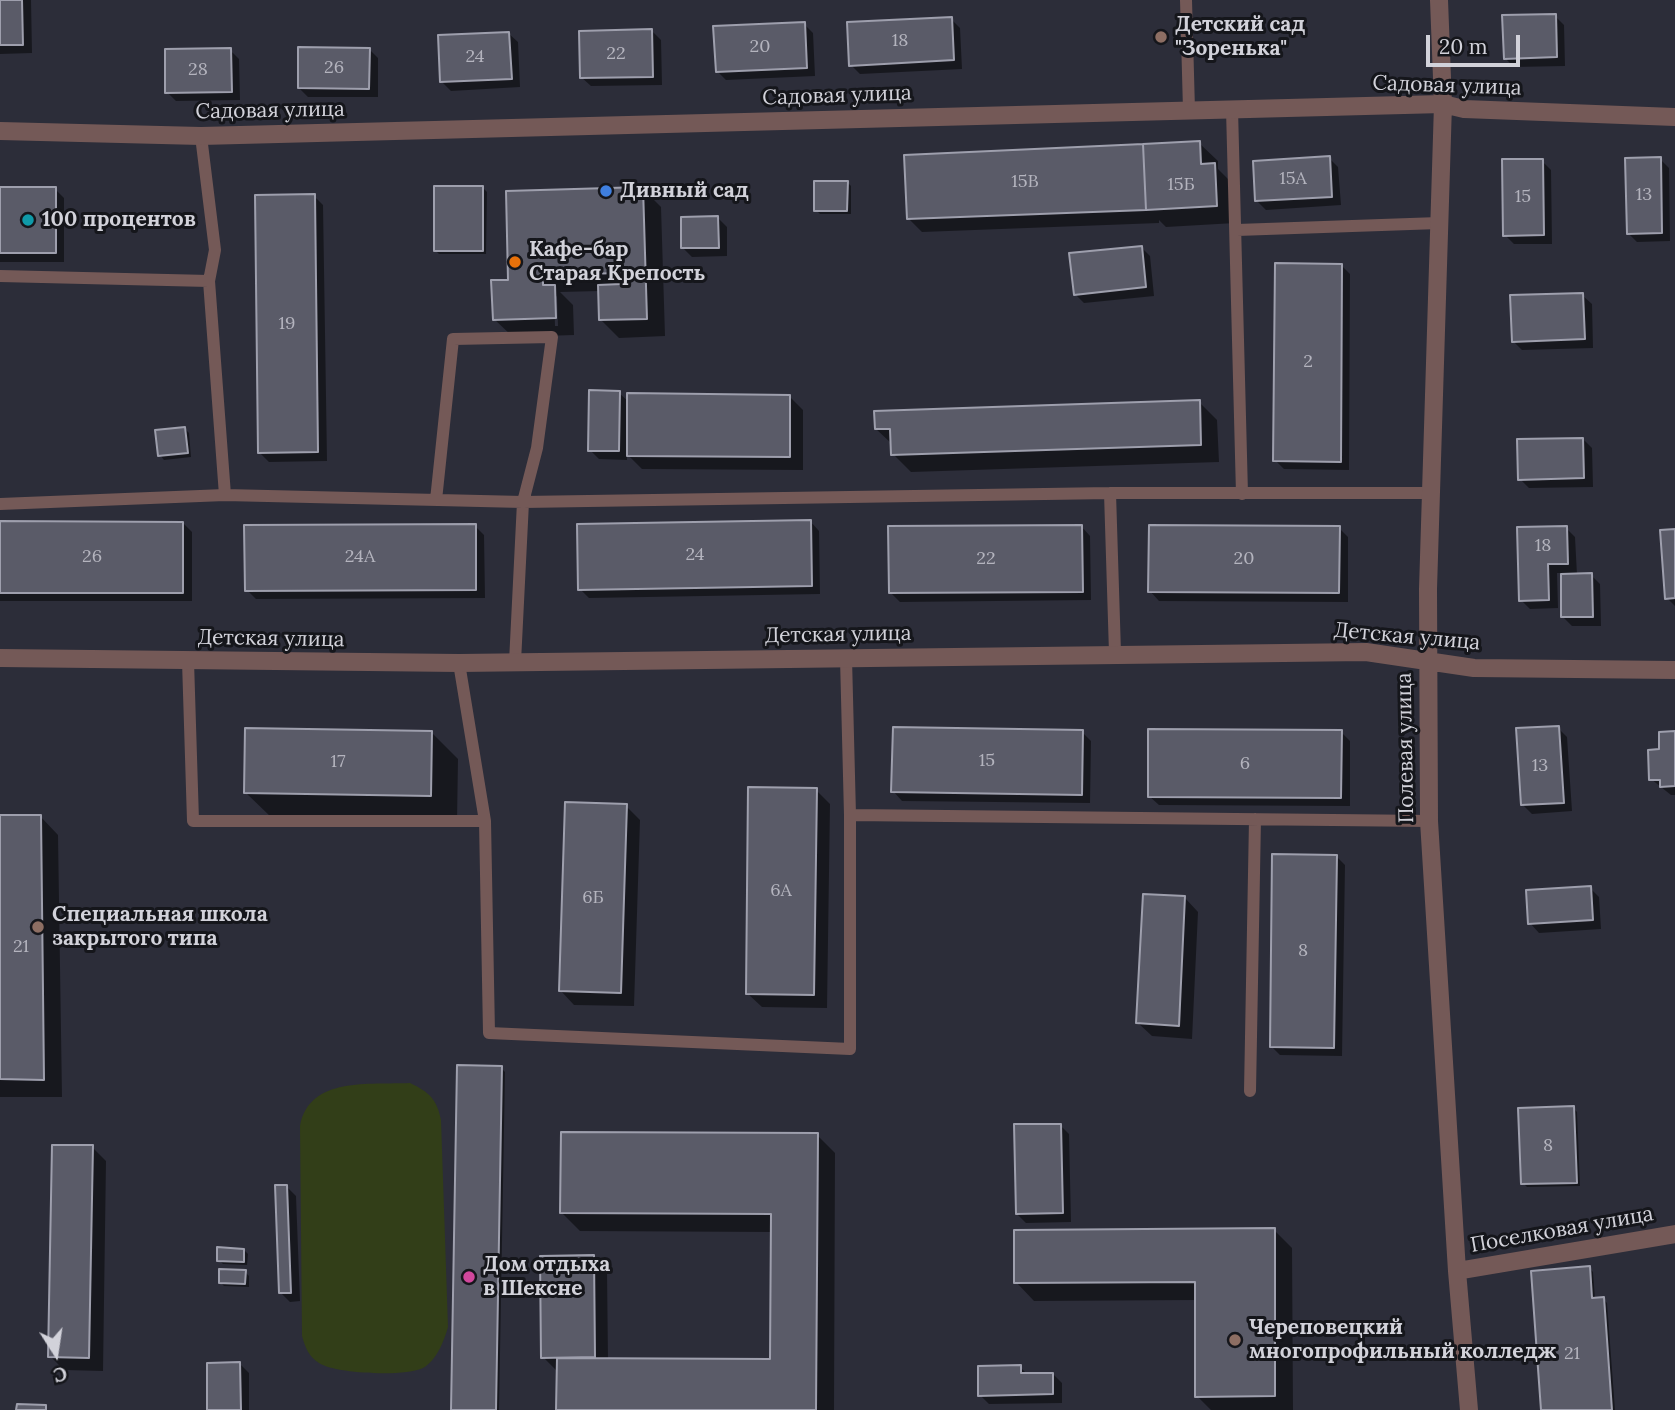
<!DOCTYPE html>
<meta charset="utf-8">
<style>
body{margin:0}
#map{position:relative;width:1675px;height:1410px;overflow:hidden;background:#2c2d39;font-family:Lora,serif}
canvas{display:block}
.north{position:absolute;left:21px;top:1319px;width:70px;height:70px;-webkit-text-stroke:5px #15161b;paint-order:stroke;rotate:168deg;font-size:19px;font-weight:700;line-height:28px;text-align:center;color:#d2d2da}
.north::after{content:'';display:block;margin:auto;width:24px;height:32px;background:#d2d2da;clip-path:polygon(50% 0,100% 100%,50% 72%,0 100%)}
.scale{position:absolute;left:1426px;top:35px;width:94px;height:32px;box-sizing:border-box;border:4px solid #d2d2da;border-top:0;padding-left:9px;font-size:21px;line-height:24px;white-space:nowrap;color:#d2d2da;-webkit-text-stroke:5px #15161b;paint-order:stroke}
</style>
<div id="map">
<canvas width="1675" height="1410"></canvas>
<div class="north">С</div>
<div class="scale">20 m</div>
</div>
<script>
const ctx = document.querySelector('canvas').getContext('2d');
ctx.lineJoin = 'round';
function fillPath(path, color) {
  ctx.fillStyle = color;
  ctx.fill(path, 'evenodd');
}
function stroke(path, color, width, dash) {
  ctx.strokeStyle = color;
  ctx.lineWidth = width;
  ctx.lineCap = dash ? 'butt' : 'round';
  ctx.setLineDash(dash || []);
  ctx.stroke(path);
}
function write(font, color, halo, rows, align = 'center') {
  ctx.font = font + ' Lora,serif';
  ctx.lineWidth = 6;
  ctx.setLineDash([]);
  ctx.textBaseline = 'middle';
  ctx.strokeStyle = halo;
  ctx.fillStyle = color;
  for (const [text, x, y, turn = 0] of rows) {
    ctx.save();
    ctx.translate(x, y);
    ctx.rotate((+turn || 0) * Math.PI / 180);
    ctx.textAlign = isNaN(turn) ? turn : align;
    if (halo) ctx.strokeText(text, 0, 0);
    ctx.fillText(text, 0, 0);
    ctx.restore();
  }
}
const green = new Path2D(`
 M410 1083C429 1092 437 1099 441 1120L448 1327C444 1341 437 1360 423 1368 405 1377 336 1374 319 1363 309 1357 305 1347 302 1336L300 1126C309 1076 370 1085 410 1083Z`);
const shadow = new Path2D(`
 M0 0H31L32 53 0 54Z
 M1555 16 1564 25 1565 66 1514 67 1505 58Z
 M951 19 960 28 962 69 860 74 851 65Z
 M804 24 813 33 815 76 726 80 717 71Z
 M652 31 661 40 662 85 591 86 581 77Z
 M508 33 518 42 520 87 451 91 442 82Z
 M369 49 378 58V97H308L299 88Z
 M230 50 239 59 240 100 176 101 167 92Z
 M1199 143 1218 161V169L1233 184 1235 223 1166 227 1159 220V223L922 232 909 219Z
 M1329 158 1338 167 1341 205 1266 210 1257 201Z
 M1660 159 1669 168 1670 241 1637 242 1628 233Z
 M1542 161 1551 170 1552 244H1514L1505 235Z
 M847 182 851 186V214H820L816 210Z
 M483 188 487 192 486 254H439L435 250Z
 M0 189H55L64 198V262H0Z
 M643 189 661 207 665 336 619 338 600 319V291L560 292 573 305 574 335 513 337 494 319 510 281ZM554 293 557 297 558 326H555Z
 M314 196 323 205 327 461 269 462 260 453Z
 M718 218 727 227V256L692 257 683 248Z
 M1141 247 1150 256 1154 296 1084 303 1075 294Z
 M1341 265 1350 274 1349 470 1284 469 1275 460Z
 M1582 295 1592 304 1593 348 1522 350 1513 341Z
 M619 393 629 402 790 397 803 410V470L642 469 627 454V460L599 459 590 450Z
 M1199 402 1217 420 1219 462 911 472 893 454 892 444 876 429Z
 M185 429 189 433 191 457 164 460 160 455Z
 M1583 439 1592 448 1593 487 1529 488 1520 479Z
 M810 521 819 531 820 594 589 598 580 589Z
 M0 523H183L192 532V601H0Z
 M475 526 484 535 485 598 256 599 247 590Z
 M1081 526 1090 536 1091 600 900 602 891 593Z
 M1339 528 1348 537V602L1159 601 1150 591Z
 M1566 528 1575 537 1577 575H1591L1600 584 1601 626H1572L1563 617 1562 573H1557L1558 608 1530 609 1521 600Z
 M1675 531V606L1667 598Z
 M1558 728 1567 737 1572 811 1532 814 1523 805Z
 M1082 732 1091 741 1090 803 902 801 893 791Z
 M1341 732 1350 741V806L1159 805 1149 796Z
 M432 733 458 759 457 822 272 818 245 792Z
 M1675 733V795H1671L1651 779 1661 751Z
 M816 790 830 804 827 1008 762 1007 748 994Z
 M626 806 640 820 634 1006 574 1005 561 991Z
 M0 816H40L58 835 62 1097H0Z
 M1336 856 1345 865 1342 1056 1280 1055 1271 1046Z
 M1590 888 1599 897 1601 929 1539 933 1530 923Z
 M1185 898 1198 912 1192 1039 1152 1036 1138 1023Z
 M501 1068 505 1072 499 1410H453Z
 M1573 1108 1577 1112 1580 1186 1527 1187 1523 1183Z
 M1060 1125 1069 1134 1071 1222 1026 1223 1017 1214Z
 M817 1135 835 1153 834 1410H558L557 1371 543 1357 593 1257 607 1271 608 1360 772 1361V1232L580 1231 562 1213Z
 M92 1147 106 1161 103 1371 64 1370 50 1356Z
 M287 1187 296 1196 300 1301 290 1302 281 1293Z
 M1274 1230 1292 1248 1293 1410H1211L1197 1396 1196 1300 1034 1301 1016 1282Z
 M244 1250 248 1254 247 1265 223 1264 219 1260Z
 M1589 1268 1593 1272 1595 1299H1603L1607 1303 1615 1410H1543Z
 M245 1272 249 1276V1287L224 1286 220 1282Z
 M240 1364 249 1373V1410H209Z
 M1020 1367 1028 1375 1053 1374 1062 1383V1403L989 1404 980 1395Z`);
const building = new Path2D(`
 M0 0H22L23 45H0Z
 M1556 14 1557 57 1504 59 1502 15Z
 M952 17 954 60 849 66 847 22Z
 M805 22 807 68 716 72 713 26Z
 M652 29 653 77 580 78 579 31Z
 M509 32 512 79 440 82 438 35Z
 M298 47 370 48 369 89 298 88Z
 M231 48 232 92 165 93V49Z
 M1200 141 1201 164 1215 163 1217 206 1146 210 1143 144Z
 M1143 144 1146 210 907 219 904 155Z
 M1330 156 1332 197 1255 201 1253 161Z
 M1661 157 1662 233 1627 234 1625 158Z
 M1502 159H1543L1544 235 1503 236Z
 M814 181H848L847 211H814Z
 M434 186H483V251H434Z
 M0 187H56V253H0Z
 M643 187 647 319 599 320 598 285 621 284V273L543 275V285H555L556 318 493 320 491 280H508L506 191Z
 M315 194 318 452 258 453 255 195Z
 M718 216 719 248H681V217Z
 M1142 246 1146 287 1074 295 1069 253Z
 M1275 263 1342 264 1341 462 1273 461Z
 M1583 293 1585 339 1512 342 1510 295Z
 M589 390 620 391 619 451H588Z
 M627 393 790 395V457L627 456Z
 M1200 400 1201 445 891 455 890 429H875L874 411Z
 M185 427 188 453 158 456 155 430Z
 M1583 438 1584 478 1518 480 1517 439Z
 M811 520 812 586 578 590 577 524Z
 M0 521 183 522V593H0Z
 M476 524V590L245 591 244 525Z
 M1082 525 1083 592 889 593 888 526Z
 M1149 525 1340 526 1339 593 1148 592Z
 M1567 526 1568 564H1548L1549 600 1519 601 1517 527Z
 M1675 529V598L1665 599 1660 530Z
 M1592 573 1593 617H1561V574Z
 M1559 726 1564 803 1521 805 1516 728Z
 M893 727 1083 730 1082 795 891 792Z
 M245 728 432 731 431 796 244 793Z
 M1148 729 1342 730 1341 798 1148 797Z
 M1675 731V786L1660 787V780H1649L1648 750 1659 749V732Z
 M748 787 817 788 814 995 746 994Z
 M565 802 627 804 621 993 559 991Z
 M0 815H41L44 1080 0 1079Z
 M1272 854 1337 855 1334 1048 1270 1047Z
 M1591 886 1593 920 1528 924 1526 890Z
 M1143 894 1185 896 1179 1026 1136 1023Z
 M457 1065 502 1066 496 1410H451Z
 M1574 1106 1577 1183 1521 1184 1518 1108Z
 M1014 1124H1061L1063 1213 1016 1214Z
 M561 1132 818 1133 816 1410H556L557 1358 770 1359 771 1214 560 1213Z
 M52 1145H93L89 1358 48 1357Z
 M275 1185H287L291 1293H279Z
 M1275 1228V1396L1195 1397V1282L1014 1283V1230Z
 M217 1247 244 1249V1262L217 1261Z
 M594 1255 595 1357 541 1358 540 1256Z
 M1590 1266 1592 1298 1604 1297 1612 1410H1541L1531 1271Z
 M219 1269 246 1270 245 1284 219 1283Z
 M240 1362 241 1410H207V1363Z
 M1021 1365V1373H1053V1394L978 1396V1366Z
 M17 1404 46 1405V1410H16Z`);
const lane = new Path2D(`
 M1186 0 1189 110
 M1232 109 1242 494
 M201 136 215 250 209 281 225 495
 M1237 230 1439 223
 M0 276 209 281
 M1110 493 1115 653
 M436 500 453 339 552 337 537 448 523 502 515 662
 M0 504 225 495 523 502 1110 493H1430
 M846 658 850 815 1429 821
 M188 661 193 821H485
 M459 663 485 821 489 1033 850 1049V815
 M1250 1091 1255 819`);
const street = new Path2D(`
 M1439 0 1443 104 1428 589 1429 821 1457 1271 1469 1410
 M0 131 201 136 1443 104 1464 109 1675 117
 M0 658 459 663 1366 652 1474 668 1675 670
 M1457 1271 1675 1234`);
const markers = [
 [1161,37,7,"#8d6e63"],
 [606,191,7,"#3f7fe0"],
 [28,220,7,"#0f9aa8"],
 [515,262,7,"#e8710a"],
 [38,927,7,"#8d6e63"],
 [469,1277,7,"#d1479c"],
 [1235,1340,7,"#8d6e63"]
];
const numberNames = [
 ["18",900,41],
 ["20",760,47],
 ["22",616,54],
 ["24",475,57],
 ["26",334,68],
 ["28",198,70],
 ["15А",1293,179],
 ["15В",1025,182],
 ["15Б",1181,185],
 ["13",1644,195],
 ["15",1523,197],
 ["19",287,324],
 ["2",1308,362],
 ["18",1543,546],
 ["24",695,555],
 ["26",92,557],
 ["24А",360,557],
 ["22",986,559],
 ["20",1244,559],
 ["15",987,761],
 ["17",338,762],
 ["6",1245,764],
 ["13",1540,766],
 ["6А",781,891],
 ["6Б",593,898],
 ["21",21,947],
 ["8",1303,951],
 ["8",1548,1146],
 ["21",1572,1354]
];
const poiNames = [
 ["Детский сад",1175,25],
 ["\"Зоренька\"",1175,49],
 ["Дивный сад",620,191],
 ["100 процентов",42,220],
 ["Кафе-бар",529,250],
 ["Старая Крепость",529,274],
 ["Специальная школа",52,915],
 ["закрытого типа",52,939],
 ["Дом отдыха",483,1265],
 ["в Шекснe",483,1289],
 ["Череповецкий",1249,1328],
 ["многопрофильный колледж",1249,1352]
];
const streetNames = [
 ["Садовая улица",1447,86,2],
 ["Садовая улица",837,96,-2],
 ["Садовая улица",270,111,-1],
 ["Детская улица",838,635,-1],
 ["Детская улица",1407,637,5],
 ["Детская улица",271,639,1],
 ["Полевая улица",1406,748,-91],
 ["Поселковая улица",1562,1230,-10]
];
fillPath(green, '#323e18');
fillPath(shadow, '#0007');
fillPath(building, '#5a5b68');
stroke(building, '#9e9fad', 2);
stroke(lane, '#745957', 12);
stroke(street, '#745957', 18);
for (const [x, y, r, color] of markers) {
  const dot = new Path2D();
  dot.arc(x, y, r, 0, 2 * Math.PI);
  ctx.fillStyle = color;
  ctx.fill(dot);
  stroke(dot, '#15161b', 2.5);
}
write('18px', '#b4b4be', null, numberNames);
write('bold 21px', '#d2d2da', '#15161b', poiNames, 'left');
write('21px', '#d2d2da', '#15161b', streetNames);
</script>
